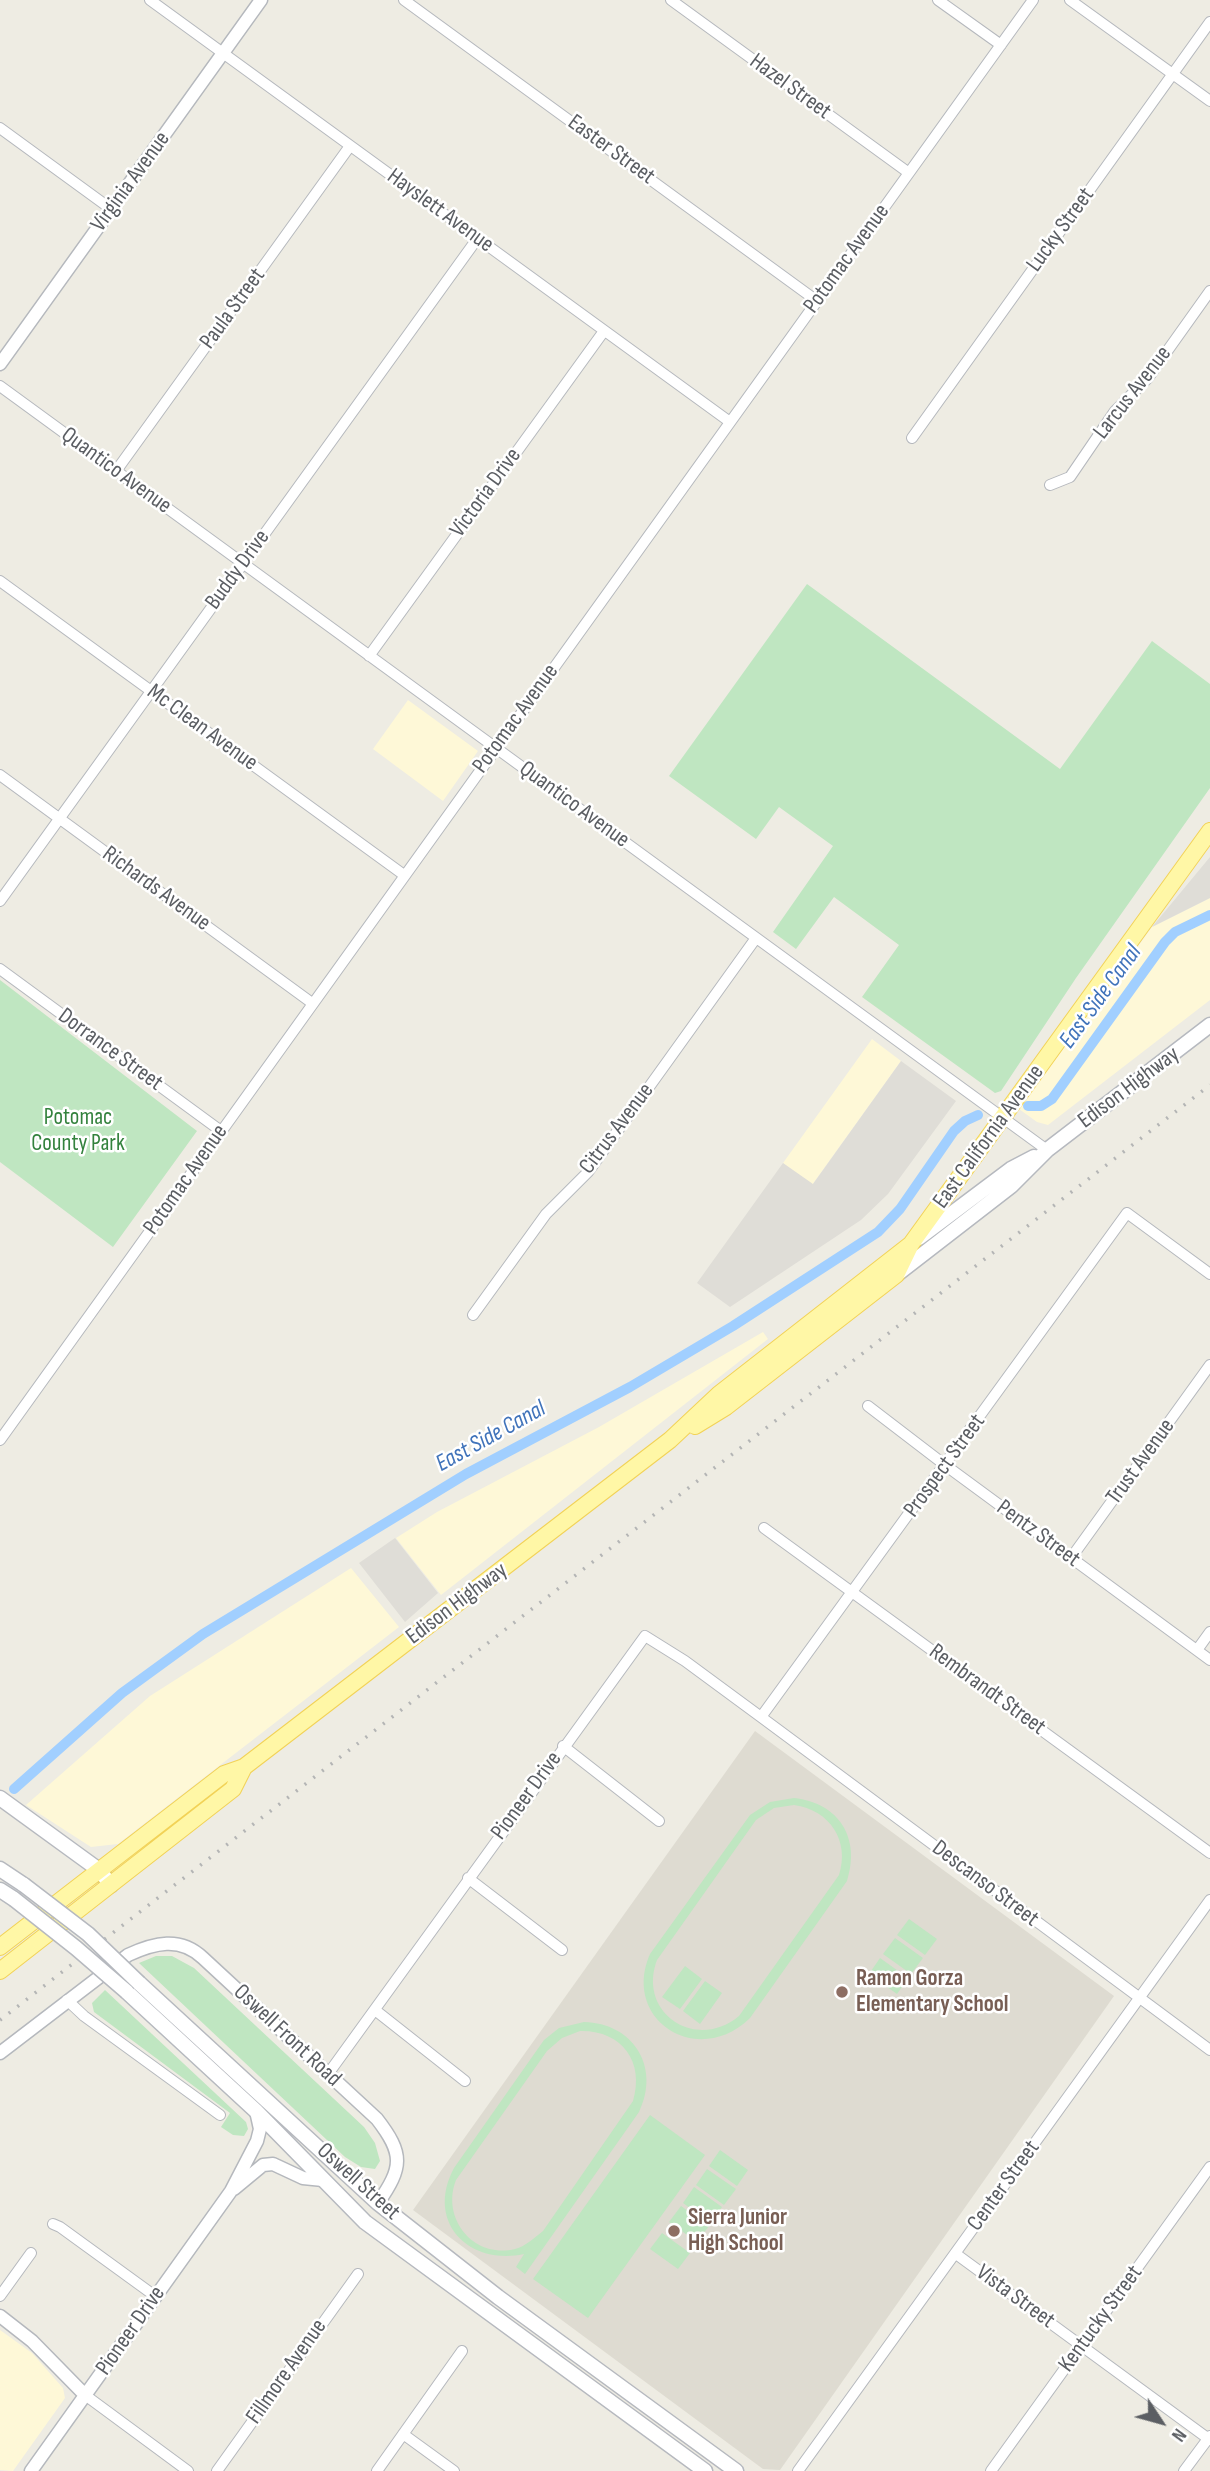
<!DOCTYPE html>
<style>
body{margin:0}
#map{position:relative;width:1210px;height:2471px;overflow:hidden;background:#eeece3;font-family:"Sofia Sans Condensed",sans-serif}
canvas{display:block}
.north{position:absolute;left:1126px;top:2387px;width:70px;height:70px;-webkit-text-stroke:5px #fff;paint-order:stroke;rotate:126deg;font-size:19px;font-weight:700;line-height:28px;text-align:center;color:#5b5e63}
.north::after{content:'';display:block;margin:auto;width:24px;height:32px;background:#5b5e63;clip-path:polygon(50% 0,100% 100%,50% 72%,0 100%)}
</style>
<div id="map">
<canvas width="1210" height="2471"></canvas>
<div class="north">N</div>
</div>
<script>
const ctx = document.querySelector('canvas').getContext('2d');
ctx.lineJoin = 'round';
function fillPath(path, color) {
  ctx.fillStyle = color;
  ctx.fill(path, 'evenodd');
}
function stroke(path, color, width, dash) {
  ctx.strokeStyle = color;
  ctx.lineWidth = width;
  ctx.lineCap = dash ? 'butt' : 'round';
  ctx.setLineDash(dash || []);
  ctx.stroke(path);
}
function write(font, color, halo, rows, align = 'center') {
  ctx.font = font + ' "Sofia Sans Condensed",sans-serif';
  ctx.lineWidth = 5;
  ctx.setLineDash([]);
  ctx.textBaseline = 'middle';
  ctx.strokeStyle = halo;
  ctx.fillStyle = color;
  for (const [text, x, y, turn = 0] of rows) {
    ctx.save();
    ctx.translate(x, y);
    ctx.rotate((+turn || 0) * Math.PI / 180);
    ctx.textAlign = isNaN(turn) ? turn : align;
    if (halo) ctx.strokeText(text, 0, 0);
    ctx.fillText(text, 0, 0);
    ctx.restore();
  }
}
const commercial = new Path2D(`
 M408 700 478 751 443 801 373 749Z
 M1210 898V1000L1048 1125 1037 1122 1019 1109 1152 927Z
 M872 1039 901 1061 812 1185 783 1163Z
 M763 1332 768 1339 441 1595 396 1538 437 1512 599 1427Z
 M351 1568 399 1627 118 1844 91 1847 26 1805 150 1696Z
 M0 2330 32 2353 63 2388 65 2398 13 2471 0 2470Z`);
const industrial = new Path2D(`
 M1210 857V898L1152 927Z
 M901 1061 956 1101 888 1194 861 1220 730 1307 697 1283 783 1163 813 1184Z
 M395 1538 438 1593 405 1622 359 1563Z`);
const education = new Path2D(`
 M755 1731 1114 1996 780 2470 763 2469 413 2210Z`);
const green = new Path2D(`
 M807 584 1060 769 1152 641 1210 684V788L1076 978 1001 1091 995 1093 862 997 899 945 834 897 796 949 773 932 833 846 779 807 756 839 669 776Z
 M0 980 197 1131 113 1247 0 1162Z
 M794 1798C839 1803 861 1838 847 1881L750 2018C698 2069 621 2020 650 1954L750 1815 770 1802ZM794 1805C830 1810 850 1841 839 1875L739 2016C696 2052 637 2013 657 1960L756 1820 774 1808Z
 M909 1919 937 1939 925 1955 897 1935Z
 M895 1938 923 1958 911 1974 883 1954Z
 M156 1956H172L194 1968 364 2127 375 2143 380 2161 375 2169 361 2167 345 2157 139 1963Z
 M880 1958 908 1978 897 1994 869 1974Z
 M685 1966 702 1979 680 2009 662 1997Z
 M705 1981 722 1993 700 2024 683 2011Z
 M105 1990 246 2122 248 2129 244 2136 233 2135 221 2127 230 2113 94 2012 92 2003Z
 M584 2022C633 2023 661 2067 639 2112L525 2274 516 2267 524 2254C469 2266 425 2222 454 2168L544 2040 559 2028ZM580 2031C621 2030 645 2061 633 2101L543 2231C534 2238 526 2246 515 2249 473 2259 441 2218 456 2180L547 2051 562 2038Z
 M650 2115 705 2155 588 2318 533 2279Z
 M720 2150 748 2170 737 2186 709 2166Z
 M707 2169 736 2189 724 2205 696 2185Z
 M694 2187 722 2207 711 2223 683 2203Z
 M681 2206 709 2226 697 2242 669 2222Z
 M662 2233 690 2253 678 2269 650 2249Z`);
const canal = new Path2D(`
 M1028 1106H1041L1052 1099 1165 942 1175 932 1210 915
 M14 1789 122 1693 203 1634 466 1474 630 1387 733 1326 878 1232 900 1209 954 1131 965 1121 978 1115`);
const minor = new Path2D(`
 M150 0 730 422
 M404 0 817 301
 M671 0 909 173
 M938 0 1001 45
 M1070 0 1210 101
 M0 128 111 209
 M0 386 1047 1150
 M912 438 1210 22
 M116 471 350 146
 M1050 485 1070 477 1115 411 1148 378 1210 291
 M0 581 404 875
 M369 656 604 331
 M0 775 312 1003
 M0 901 477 239
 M0 969 221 1131
 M473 1315 546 1214 588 1172 756 938
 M868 1406 945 1465 1210 1660
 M0 1440 1033 0
 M764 1528 1210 1853
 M1071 1558 1210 1365
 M1197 1650 1210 1632
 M761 1717 1127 1213 1210 1274
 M563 1746 659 1821
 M468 1878 562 1950
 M67 2000 84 2016 220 2115
 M375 2010 465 2081
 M328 2074 645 1636 685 1661 761 1717 1210 2050
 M53 2224 60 2227 155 2296
 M956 2254 1210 2440
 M0 2296 31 2253
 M85 2395 188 2471
 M403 2434 454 2471
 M217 2471 358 2274
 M377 2471 462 2351
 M798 2471 1210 1900
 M991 2471 1210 2167
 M1184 2471 1210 2436`);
const tertiary = new Path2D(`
 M0 364 261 0
 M0 2053 128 1955C154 1943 180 1936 203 1958L377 2119C404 2154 403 2167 378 2203
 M234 2189 263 2165 273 2164 303 2178 323 2180
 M0 2316 32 2341 85 2395
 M31 2471 231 2191 257 2141 260 2129 256 2111`);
const secondary = new Path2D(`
 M919 1238 1011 1169 1034 1157
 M896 1275 1011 1186 1047 1150 1210 1025
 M0 1798 99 1870 111 1885
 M0 1869 24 1885
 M0 1890 14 1899
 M139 1983 378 2203 498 2297 736 2471
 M127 1992 256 2111 365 2222 705 2471`);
const primary = new Path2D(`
 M695 1426 726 1407 896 1275 911 1244 1210 831
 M0 1947 224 1774 244 1767 670 1440 719 1394 911 1244
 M0 1971 233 1789 244 1767`);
const rail = new Path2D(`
 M0 2020 1210 1085`);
const secondaryBridge = new Path2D(`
 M24 1885 88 1934 139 1983
 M14 1899 76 1948 127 1992`);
const markers = [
 [842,1992,7,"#8d6e63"],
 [674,2231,7,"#8d6e63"]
];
const streetNames = [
 ["Hazel Street",790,87,36],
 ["Easter Street",611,150,36],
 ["Virginia Avenue",131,182,-54],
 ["Hayslett Avenue",440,211,36],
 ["Lucky Street",1061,230,-54],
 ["Potomac Avenue",847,259,-54],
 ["Paula Street",233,309,-54],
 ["Larcus Avenue",1133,393,-52],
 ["Quantico Avenue",116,471,36],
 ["Victoria Drive",486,493,-54],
 ["Buddy Drive",238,570,-54],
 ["Potomac Avenue",516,719,-54],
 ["Mc Clean Avenue",202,728,36],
 ["Quantico Avenue",574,805,36],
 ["Richards Avenue",156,889,36],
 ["Dorrance Street",110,1050,36],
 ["Edison Highway",1129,1088,-37],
 ["Citrus Avenue",617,1129,-53],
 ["East California Avenue",989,1137,-54],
 ["Potomac Avenue",186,1180,-55],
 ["Trust Avenue",1141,1462,-54],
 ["Prospect Street",945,1466,-54],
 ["Pentz Street",1038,1534,36],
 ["Edison Highway",457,1604,-37],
 ["Rembrandt Street",987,1690,36],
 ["Pioneer Drive",527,1796,-54],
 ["Descanso Street",985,1884,37],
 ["Oswell Front Road",287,2036,43],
 ["Oswell Street",358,2182,42],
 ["Center Street",1004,2186,-54],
 ["Vista Street",1015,2297,36],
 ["Kentucky Street",1101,2319,-54],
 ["Pioneer Drive",131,2331,-55],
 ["Fillmore Avenue",287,2372,-55]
];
const parkNames = [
 ["Potomac",78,1118],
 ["County Park",78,1144]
];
const educationNames = [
 ["Ramon Gorza",856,1979],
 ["Elementary School",856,2005],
 ["Sierra Junior",688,2218],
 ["High School",688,2244]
];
const waterNames = [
 ["East Side Canal",1101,997,-54],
 ["East Side Canal",491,1437,-29]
];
fillPath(commercial, '#fef8d7');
fillPath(industrial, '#dfddd7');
fillPath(education, '#dedbd1');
fillPath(green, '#bfe6c1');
stroke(canal, '#a1cfff', 10);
stroke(minor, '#b5b8bd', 12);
stroke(tertiary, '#b5b8bd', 15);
stroke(secondary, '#b6b9bf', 17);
stroke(primary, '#f2d257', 18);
stroke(minor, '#fff', 10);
stroke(tertiary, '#fff', 12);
stroke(secondary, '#fff', 14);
stroke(primary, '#fff7a6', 16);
stroke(rail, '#b4b5b5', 3.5, [2, 9]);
stroke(secondaryBridge, '#b6b9bf', 17, []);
stroke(secondaryBridge, '#fff', 14);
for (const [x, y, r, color] of markers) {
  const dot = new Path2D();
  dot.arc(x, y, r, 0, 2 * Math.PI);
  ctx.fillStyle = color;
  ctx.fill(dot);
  stroke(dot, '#fff', 2.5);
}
write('23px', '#5b5e63', '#fff', streetNames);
write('23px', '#33823d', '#fff', parkNames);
write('bold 23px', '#785e54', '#fff', educationNames, 'left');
write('italic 24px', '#4073ba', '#fff', waterNames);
</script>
